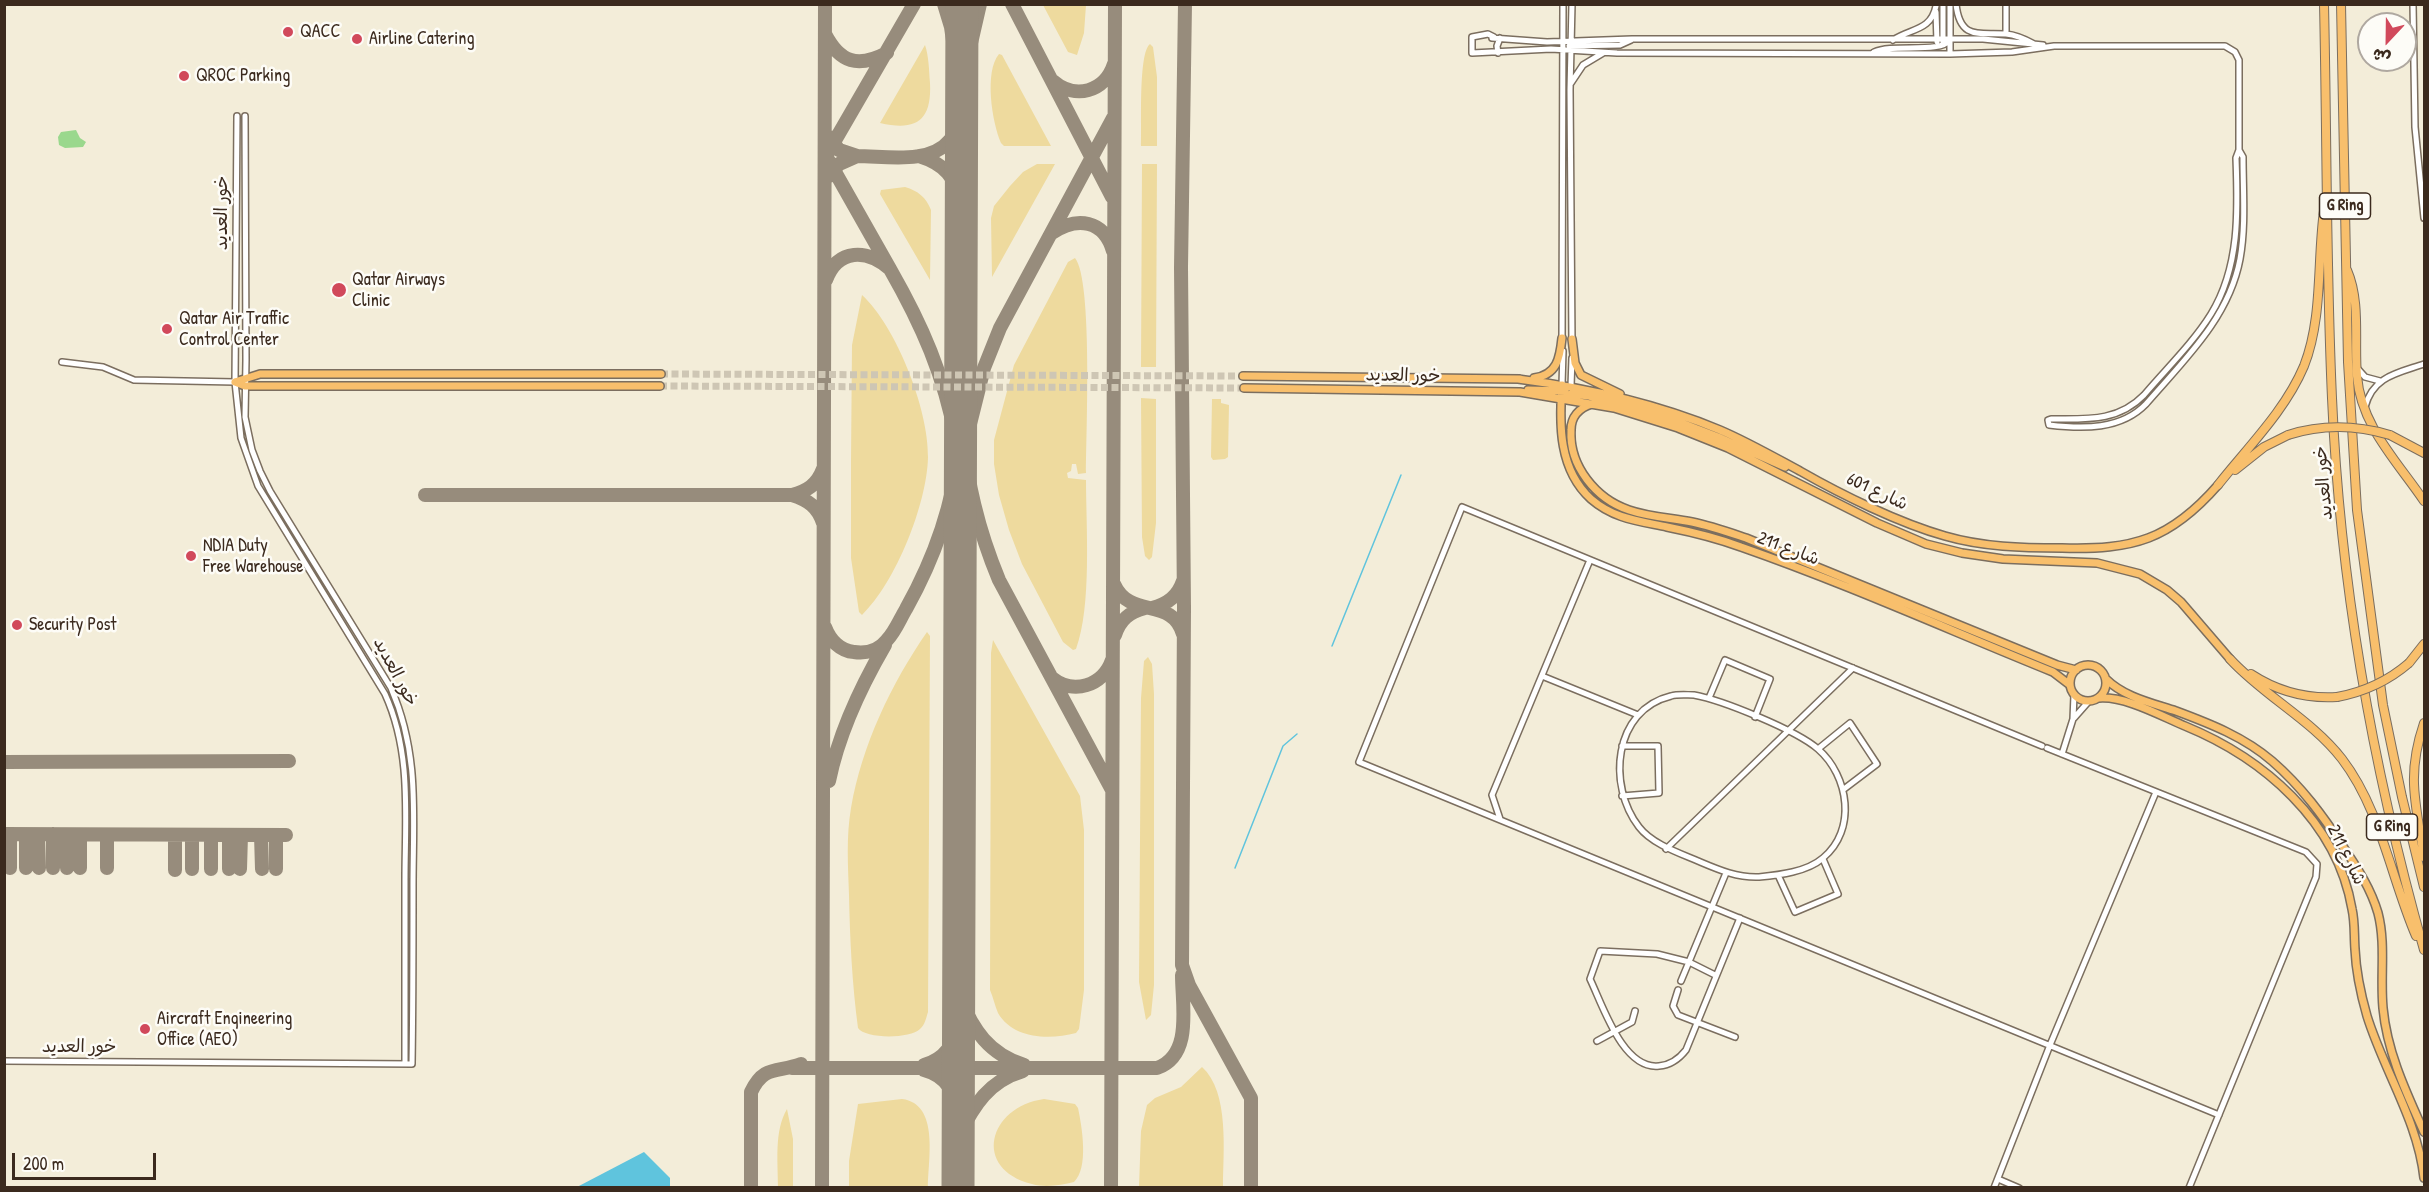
<!DOCTYPE html>
<meta charset="utf-8">
<style>
body{margin:0}
#map{position:relative;width:2429px;height:1192px;overflow:hidden;background:#f3edd9;font-family:"Patrick Hand","Playpen Sans Arabic",sans-serif}
canvas{display:block}
.frame{position:absolute;inset:0;border:6px solid #3b2a1e;pointer-events:none}
.north{position:absolute;left:2357px;top:12px;width:60px;height:60px;box-sizing:border-box;background:#fdfcf7;border:2px solid #afa8a0;border-radius:50%;rotate:202deg;font-size:16px;font-weight:700;line-height:24px;text-align:center;color:#3b2a1e}
.north::after{content:'';display:block;margin:auto;width:21px;height:27px;background:#d1495b;clip-path:polygon(50% 0,100% 100%,50% 72%,0 100%)}
.scale{position:absolute;left:12px;top:1153px;width:144px;height:27px;box-sizing:border-box;border:3px solid #3b2a1e;border-top:0;padding-left:8px;font-size:18px;line-height:21px;white-space:nowrap;color:#3b2a1e;-webkit-text-stroke:4px #fdfcf7;paint-order:stroke}
</style>
<div id="map">
<canvas width="2429" height="1192"></canvas>
<div class="frame"></div>
<div class="north">ش</div>
<div class="scale">200 m</div>
</div>
<script>
const ctx = document.querySelector('canvas').getContext('2d');
ctx.lineJoin = 'round';
function fillPath(path, color) {
  ctx.fillStyle = color;
  ctx.fill(path, 'evenodd');
}
function stroke(path, color, width, dash) {
  ctx.strokeStyle = color;
  ctx.lineWidth = width;
  ctx.lineCap = dash ? 'butt' : 'round';
  ctx.setLineDash(dash || []);
  ctx.stroke(path);
}
function write(font, color, halo, rows, align = 'center') {
  ctx.font = font + ' "Patrick Hand","Playpen Sans Arabic",sans-serif';
  ctx.lineWidth = 5;
  ctx.setLineDash([]);
  ctx.textBaseline = 'middle';
  ctx.strokeStyle = halo;
  ctx.fillStyle = color;
  for (const [text, x, y, turn = 0] of rows) {
    ctx.save();
    ctx.translate(x, y);
    ctx.rotate((+turn || 0) * Math.PI / 180);
    ctx.textAlign = isNaN(turn) ? turn : align;
    if (halo) ctx.strokeText(text, 0, 0);
    ctx.fillText(text, 0, 0);
    ctx.restore();
  }
}
const green = new Path2D(`
 M76 130 80 138 86 142 83 147 65 148 59 145 58 137 61 132Z`);
const sand = new Path2D(`
 M1043 5H1086L1084 33 1077 55 1068 52Z
 M1150 44 1153 47 1157 77V146H1141C1142 128 1138 53 1150 44Z
 M925 45C929 57 929 71 930 83 932 122 915 131 880 123Z
 M999 54 1002 55 1051 146H1004L1001 143C992 122 984 72 999 54Z
 M1037 164H1055L992 277 991 218 994 206 1010 186 1023 172Z
 M1142 164H1157L1156 367H1141Z
 M905 187C918 191 926 197 931 210L930 280 880 194 881 190Z
 M1075 258C1093 280 1086 437 1086 473L1078 474 1076 464H1072L1071 471 1067 473 1068 478 1086 480C1086 527 1092 606 1076 649L1073 650 1063 642 1022 564 1009 530 999 495 994 464V440L1014 365 1068 262Z
 M862 295C896 326 929 410 928 457 927 504 896 582 862 615L859 612 851 558V461L852 345Z
 M1141 398 1156 399V523L1152 557 1149 560 1145 556 1142 537Z
 M1212 399H1221V403L1229 405 1228 457 1225 459 1213 460 1211 457Z
 M927 632 930 636 928 1012C926 1018 925 1025 920 1029 910 1039 865 1039 858 1028 852 982 850 941 849 895 848 866 846 837 851 808 862 745 891 684 927 632Z
 M993 640 1080 796 1084 830V990L1079 1029 1076 1033C1049 1040 1013 1039 998 1013 995 1006 993 997 990 990L991 653Z
 M1148 657 1152 664 1154 694V985L1151 1015 1146 1020 1139 982 1141 698 1144 661Z
 M1202 1067C1230 1092 1223 1153 1223 1187H1139L1141 1131 1147 1105 1155 1098 1181 1087Z
 M902 1099C940 1104 928 1160 928 1187H849V1161L858 1104Z
 M1044 1099 1075 1104 1078 1108C1082 1127 1089 1168 1074 1182 1061 1185 1046 1188 1032 1184 972 1169 988 1107 1044 1099Z
 M787 1109 793 1139V1187H778C778 1162 774 1131 787 1109Z`);
const water = new Path2D(`
 M644 1152 670 1178V1187H577Z`);
const stream = new Path2D(`
 M1332 646 1401 475
 M1235 868 1283 746 1297 734`);
const taxiway = new Path2D(`
 M944 4 951 27 959 82
 M1012 4 1112 197
 M1185 4 1181 267 1184 608 1182 965 1189 985 1251 1098V1188
 M825 34C840 63 858 68 887 53
 M1053 81C1075 100 1105 92 1114 64
 M962 102 966 65 980 4
 M857 156C886 156 930 165 950 140 956 133 959 123 962 114
 M919 156C945 164 955 177 962 203
 M829 176 839 164 857 156 839 150 829 137
 M1052 233C1077 216 1104 220 1113 251
 M890 269C922 325 944 375 956 439
 M826 280C838 248 867 249 890 269L826 156 914 4
 M961 427C968 484 977 527 999 580L1112 790
 M966 440 984 368 1000 328 1113 118
 M425 495H792C808 500 818 507 823 523
 M792 495C807 491 817 485 823 469
 M1114 584C1130 620 1172 596 1183 634
 M1152 608C1168 604 1178 596 1183 581
 M825 627C830 640 840 651 854 652 867 654 879 650 887 640 895 632 900 619 906 609 934 559 953 506 959 449
 M1115 635C1120 620 1129 612 1145 608
 M1052 678C1073 695 1103 686 1112 660
 M4 762 289 761
 M829 781C839 732 860 688 885 645
 M4 834 286 835
 M53 834V868
 M26 835V868
 M38 835 39 868
 M67 835V868
 M80 835V868
 M107 835V868
 M175 835V870
 M192 835V869
 M211 835V869
 M261 835 262 869
 M276 835V869
 M10 868V834
 M229 869V835
 M240 869 241 835
 M960 998C973 1030 989 1054 1024 1065
 M924 1065C946 1059 956 1042 959 1021
 M792 1068H1157C1193 1055 1182 1006 1182 975
 M924 1070C947 1076 955 1093 959 1115
 M959 1135C974 1105 989 1081 1023 1071
 M751 1188V1092C764 1064 778 1073 801 1064
 M822 1188 825 4
 M1111 1188 1115 4`);
const runway = new Path2D(`
 M958 1188 962 4`);
const majorTunnel = new Path2D(`
 M661 374 1243 376
 M660 386 1244 388`);
const minor = new Path2D(`
 M1572 4 1570 90 1572 343
 M1943 4V42
 M1950 4V54
 M1956 4C1960 41 1980 32 2006 34 2016 35 2025 39 2034 44
 M2413 4 2415 127 2424 218
 M1936 12 1937 42
 M2006 34V4
 M1494 37 1488 34 1472 37V53L1551 49 1617 53 1950 54 2012 52 2054 46H2225L2235 52 2239 60V150
 M1492 38 1547 42 1632 39H1983L2043 45
 M1893 40C1911 28 1931 31 1936 6
 M1569 46 1620 45 1631 40
 M1874 52C1893 43 1940 54 1950 40
 M1498 53 1497 46 1500 38
 M1571 83 1583 65 1603 53
 M237 116 235 382 241 438 258 486 385 694C412 753 405 817 405 880 405 941 405 1003 405 1064
 M2239 150 2243 157C2243 191 2246 226 2240 259 2229 318 2184 360 2146 404 2121 430 2083 429 2049 425L2048 420 2051 419C2086 419 2118 422 2144 395 2166 369 2193 343 2211 314 2240 267 2238 210 2236 158Z
 M1562 342 1563 4
 M62 362 103 367 134 380 235 382
 M2357 368 2365 377 2380 381
 M1562 385 1563 351
 M1571 386 1572 358
 M2365 407C2373 376 2398 373 2424 364
 M1542 676 1638 715
 M1694 695C1722 700 1796 730 1818 749 1849 776 1857 830 1823 858 1807 872 1779 875 1759 877 1737 878 1717 869 1698 861 1679 853 1652 844 1639 827 1607 786 1613 710 1671 696 1678 694 1686 695 1694 695Z
 M1709 698 1725 660 1770 679 1755 717
 M2074 718 2089 701
 M1622 746H1658L1659 793 1622 796
 M2042 746 1462 507 1359 762 2219 1115
 M2047 748 2306 852 2317 864 2316 877 2189 1188
 M1818 749 1850 723 1877 764 1844 789
 M2062 754 2073 719 2074 695
 M1500 819 1492 795 1590 560
 M1666 849 1853 668
 M1778 875 1795 912 1838 894 1823 859
 M1715 975 1689 962 1657 954 1600 951 1590 979C1603 1006 1623 1070 1659 1066 1671 1065 1679 1059 1686 1050L1740 918
 M1681 981 1726 873
 M1678 990 1673 1006 1678 1015 1735 1037
 M1597 1041 1632 1022 1635 1011
 M4 1061 412 1064C413 1005 413 945 413 886 413 816 420 754 391 688L270 491 260 471 252 450 245 417 246 360 245 116
 M1998 1179 2019 1188
 M1994 1188 2050 1045 2156 792`);
const major = new Path2D(`
 M1572 339 1575 363 1581 375 1620 394
 M1243 376 1520 379
 M1534 378C1557 375 1560 358 1562 338
 M1518 379C1588 388 1655 403 1720 430 1748 442 1774 457 1800 471 1842 495 1899 523 1945 536 1983 547 2022 548 2062 548 2133 550 2170 540 2218 485
 M235 382 260 374H661
 M235 382 245 386H660
 M1562 385C1559 425 1559 470 1591 499 1614 519 1639 521 1667 527 1692 532 1717 538 1741 547 1847 584 1949 630 2053 672L2070 685
 M1244 388 1520 392 1614 408 1678 428 1728 448 1877 523 1926 544 1962 553 2003 559 2097 563 2140 574 2167 590 2181 602 2230 659
 M1528 390 1565 391
 M1564 396 1571 394 1589 396 1666 417 1718 437 1785 467
 M1592 404C1579 408 1571 417 1571 430 1569 466 1596 499 1629 510 1649 517 1672 518 1692 522 1711 526 1728 532 1746 538L2057 665 2076 670
 M2070 683a18 18 0 1 1 36 0a18 18 0 1 1-36 0Z
 M2106 679C2124 697 2152 703 2176 711 2211 724 2244 737 2272 761 2302 787 2323 816 2344 848 2358 869 2371 889 2378 913 2386 944 2380 976 2383 1008 2387 1052 2406 1092 2424 1132
 M2099 698C2125 696 2161 716 2185 726 2263 758 2337 821 2352 909 2355 922 2354 936 2355 949 2356 972 2361 995 2367 1016 2384 1071 2418 1121 2424 1178`);
const highway = new Path2D(`
 M2324 4C2327 136 2326 267 2332 398 2340 585 2373 770 2424 950
 M2341 4 2348 362 2357 510 2383 705 2402 797 2424 887
 M2347 270C2361 302 2354 342 2357 376 2361 426 2397 461 2424 501
 M2390 435 2424 453
 M2235 470 2264 447 2288 435
 M2218 485C2248 447 2285 411 2304 366 2323 318 2317 261 2324 211
 M2230 659C2264 696 2312 720 2342 759 2381 810 2391 878 2416 936
 M2409 663 2424 644
 M2251 674C2277 691 2305 699 2337 697
 M2424 723C2406 776 2416 804 2424 857`);
const highwayBridge = new Path2D(`
 M2288 435C2323 424 2355 425 2390 435
 M2337 697C2364 692 2387 682 2409 663`);
const markers = [
 [288,32,6,"#d1495b"],
 [357,39,6,"#d1495b"],
 [184,76,6,"#d1495b"],
 [339,290,8,"#d1495b"],
 [167,329,6,"#d1495b"],
 [191,556,6,"#d1495b"],
 [17,625,6,"#d1495b"],
 [145,1029,6,"#d1495b"]
];
const shields = [
 [2345,206,51],
 [2392,827,51]
];
const shieldNames = [
 ["G Ring",2345,206],
 ["G Ring",2392,827]
];
const poiNames = [
 ["QACC",300,32],
 ["Airline Catering",369,39],
 ["QROC Parking",196,76],
 ["Qatar Airways",352,280],
 ["Clinic",352,301],
 ["Qatar Air Traffic",179,319],
 ["Control Center",179,340],
 ["NDIA Duty",203,546],
 ["Free Warehouse",203,567],
 ["Security Post",29,625],
 ["Aircraft Engineering",157,1019],
 ["Office (AEO)",157,1040]
];
const streetNames = [
 ["خور العديد",222,213,-90],
 ["خور العديد",1403,376,1],
 ["خور العديد",2324,483,-95],
 ["شارع 601",1877,492,25],
 ["شارع 211",1788,549,21],
 ["خور العديد",395,672,62],
 ["شارع 211",2346,855,64],
 ["خور العديد",79,1047]
];
fillPath(green, '#9ad88d');
fillPath(sand, '#eeda9e');
fillPath(water, '#5fc4dd');
stroke(stream, '#5fc4dd', 1.5);
stroke(taxiway, '#978c7c', 14);
stroke(runway, '#978c7c', 33);
stroke(majorTunnel, '#cec6b4', 7, [7, 3.5]);
stroke(minor, '#7b6e5f', 8);
stroke(major, '#7b6e5f', 10);
stroke(highway, '#7b6e5f', 10);
stroke(minor, '#fff', 5);
stroke(major, '#f8bf6c', 7);
stroke(highway, '#f8bf6c', 8);
stroke(highwayBridge, '#7b6e5f', 10, []);
stroke(highwayBridge, '#f8bf6c', 8);
for (const [x, y, r, color] of markers) {
  const dot = new Path2D();
  dot.arc(x, y, r, 0, 2 * Math.PI);
  ctx.fillStyle = color;
  ctx.fill(dot);
  stroke(dot, '#fdfcf7', 2);
}
for (const [x, y, w] of shields) {
  const box = new Path2D();
  box.roundRect(x - w / 2, y - 13, w, 26, 4.5);
  ctx.fillStyle = '#fdfcf7';
  ctx.fill(box);
  stroke(box, '#3b2a1e', 1.5);
}
write('bold 16px', '#3b2a1e', null, shieldNames);
write('18px', '#3b2a1e', '#fdfcf7', poiNames, 'left');
write('18px', '#3b2a1e', '#fdfcf7', streetNames);
</script>
